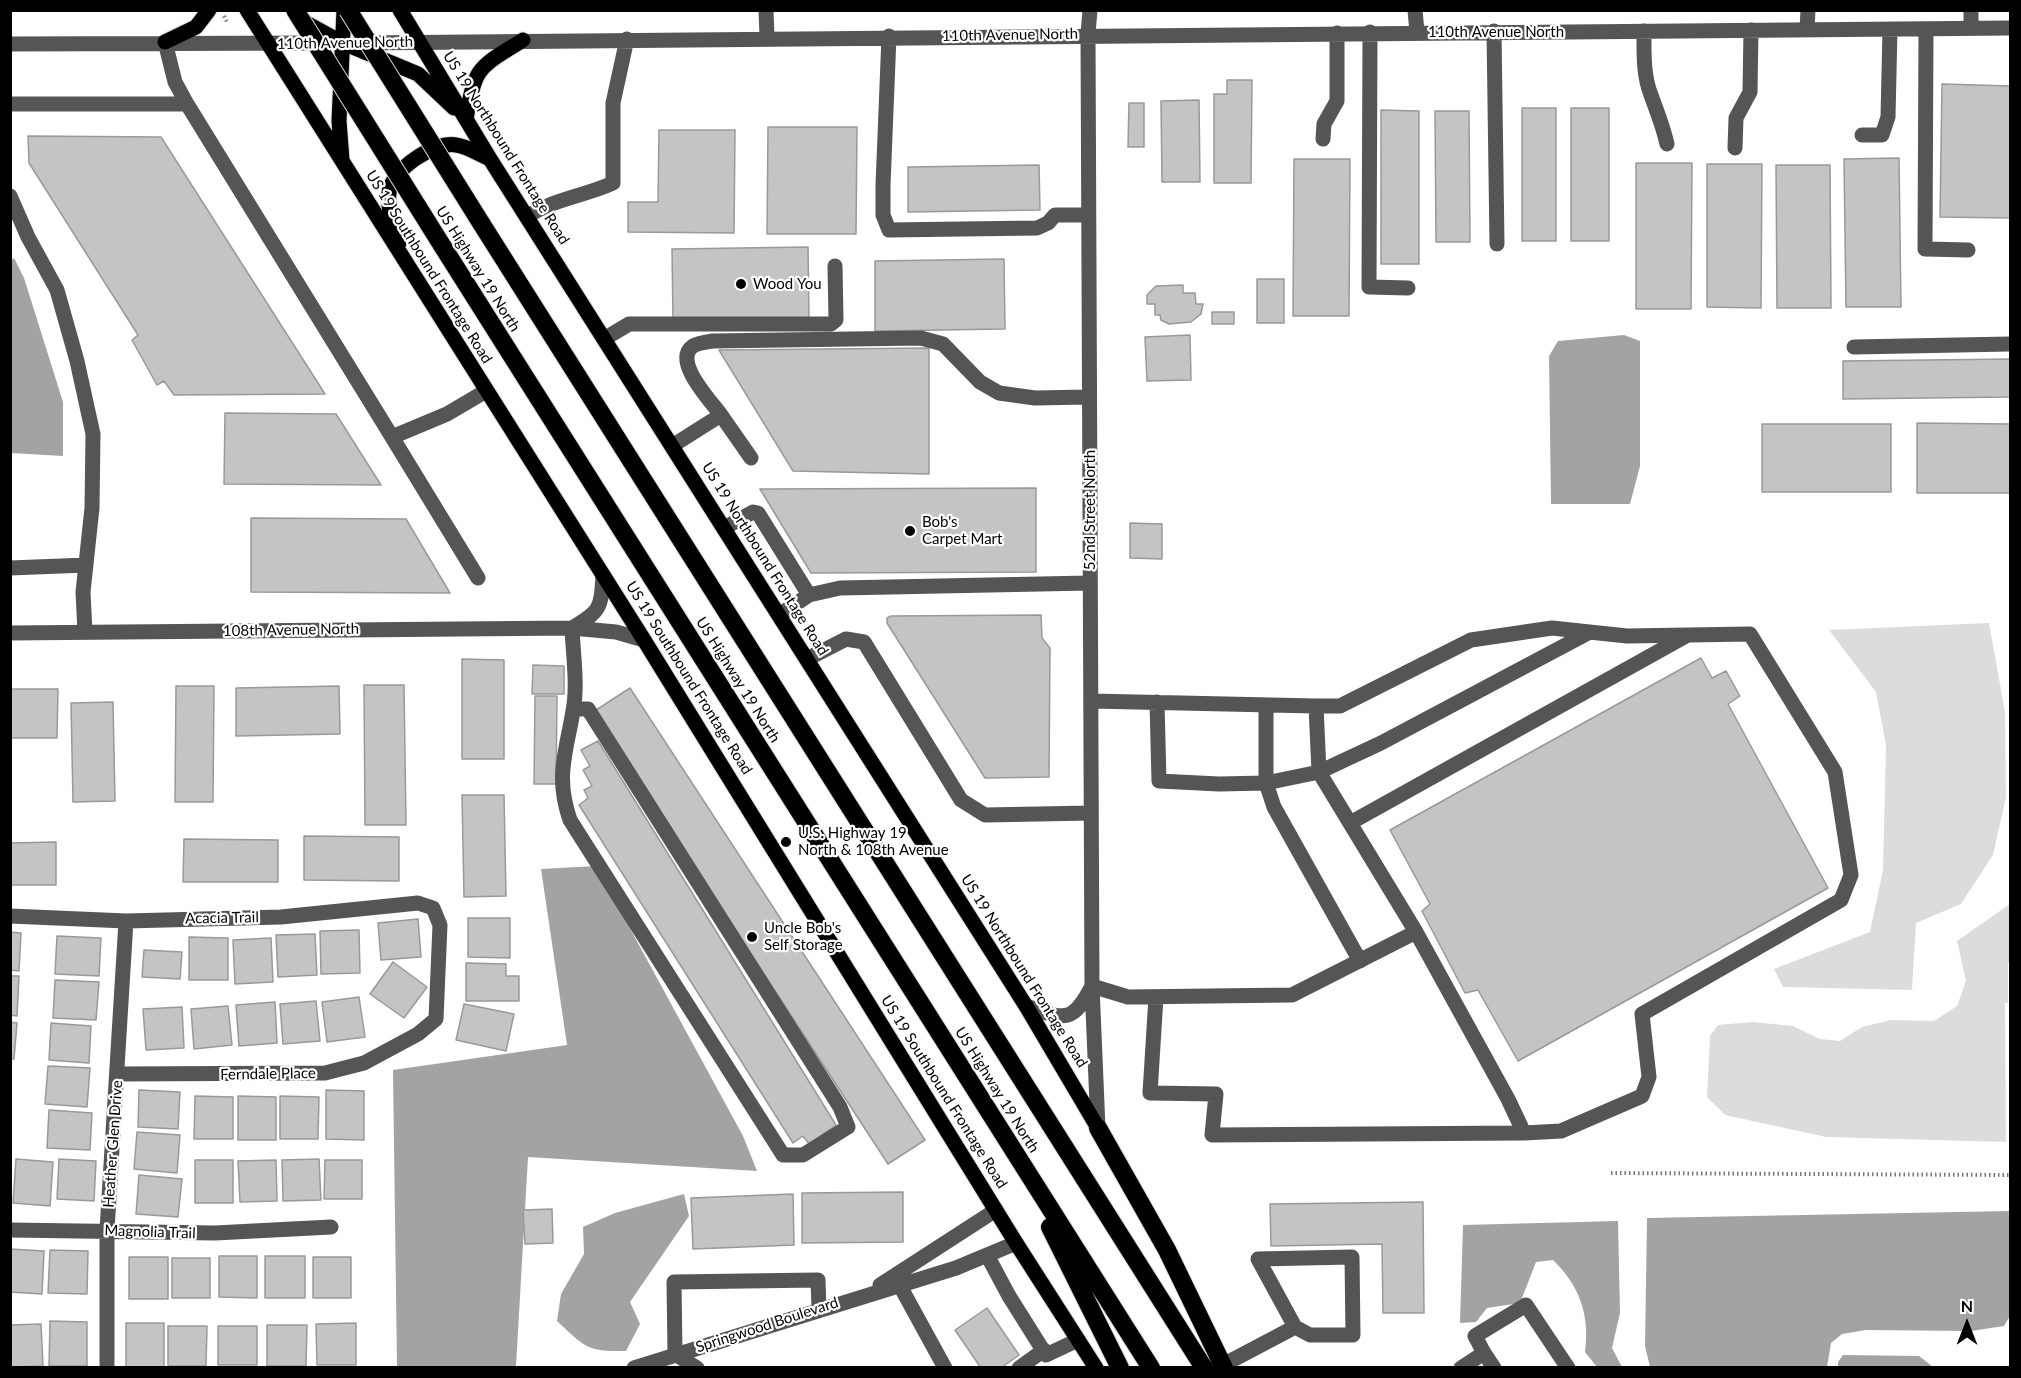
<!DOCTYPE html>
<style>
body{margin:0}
#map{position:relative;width:2021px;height:1378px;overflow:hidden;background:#fff;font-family:Lato,sans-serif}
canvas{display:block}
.frame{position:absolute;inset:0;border:12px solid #000;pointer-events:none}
.north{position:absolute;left:1937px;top:1294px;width:60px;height:60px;-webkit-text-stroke:4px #fff;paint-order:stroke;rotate:0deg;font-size:16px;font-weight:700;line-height:24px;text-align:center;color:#000}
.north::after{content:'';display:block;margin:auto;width:21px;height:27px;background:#000;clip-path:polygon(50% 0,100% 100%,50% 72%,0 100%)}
</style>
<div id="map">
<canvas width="2021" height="1378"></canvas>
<div class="frame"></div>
<div class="north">N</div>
</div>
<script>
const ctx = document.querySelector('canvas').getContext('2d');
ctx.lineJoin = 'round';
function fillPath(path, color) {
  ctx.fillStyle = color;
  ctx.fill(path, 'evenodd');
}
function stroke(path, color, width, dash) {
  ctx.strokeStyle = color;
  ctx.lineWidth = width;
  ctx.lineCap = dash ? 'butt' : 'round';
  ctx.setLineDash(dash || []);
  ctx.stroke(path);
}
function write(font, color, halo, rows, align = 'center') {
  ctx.font = font + ' Lato,sans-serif';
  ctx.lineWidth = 4.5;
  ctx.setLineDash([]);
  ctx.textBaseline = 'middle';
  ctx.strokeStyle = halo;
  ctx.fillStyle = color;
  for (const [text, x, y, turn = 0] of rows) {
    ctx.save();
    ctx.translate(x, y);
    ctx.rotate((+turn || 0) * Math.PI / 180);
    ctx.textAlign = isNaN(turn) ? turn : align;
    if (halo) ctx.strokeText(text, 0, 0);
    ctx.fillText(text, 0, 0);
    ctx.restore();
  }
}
const green = new Path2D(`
 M1989 623 2005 712 2006 797 1993 855 1961 904 1916 923 1912 990 1783 987 1774 969 1870 932 1883 870 1886 745 1876 692 1829 630Z
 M2010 904V962L2008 963V1003H2005L2006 1142 1826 1137 1725 1115 1707 1097 1710 1036 1718 1025 1753 1022 1793 1026 1820 1039 1840 1041 1862 1027 1891 1020 1934 1021 1957 1006 1966 981 1957 941Z`);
const water = new Path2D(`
 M14 258 24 278 63 402V456L11 453 10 262Z
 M1624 335 1640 341V466L1630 504H1551L1549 356 1558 341Z
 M596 866 743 1136 757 1171 528 1157 516 1366 397 1367 393 1070 567 1045 541 869Z
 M684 1194 689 1216 630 1302 640 1324 626 1351C587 1352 585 1347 557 1321L561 1294 584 1254 583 1227 615 1213Z
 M2010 1211V1316L2004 1326 1971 1331 1866 1330 1842 1334 1831 1343 1827 1367H1650L1645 1346 1647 1218Z
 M1618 1221 1620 1313 1612 1348 1622 1367H1597L1585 1352C1590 1316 1580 1286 1553 1260L1536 1262 1520 1303 1487 1308 1476 1322 1460 1323 1463 1225Z
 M1843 1355 1919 1356 1933 1367H1838V1362Z`);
const building = new Path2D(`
 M1227 80H1252L1251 183H1214V94H1227Z
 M1942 84 2010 86V218L1940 217Z
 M1199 100 1200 182H1162L1161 101Z
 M1129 103H1144V147H1128Z
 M1522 108H1556V241H1522Z
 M1571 108H1609V241H1571Z
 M1381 110 1419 111V264H1381Z
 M1435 111H1469L1470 242H1436Z
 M768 127H857L856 234H767Z
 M659 130H735L734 233 628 232V202H658Z
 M28 136 161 137 325 394 174 395 164 381 157 385 132 340 138 335 29 163Z
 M1899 158 1901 307H1846L1844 159Z
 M1294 159H1350L1349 316H1293Z
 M1636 163H1692L1691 309H1636Z
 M1707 164H1762L1761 308 1707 307Z
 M1039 165 1040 210 908 212V167Z
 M1776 165H1830L1831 308H1777Z
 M808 247 809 319 673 321 672 249Z
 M1004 259 1005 329 875 331V261Z
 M1257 279H1284V323H1257Z
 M1183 285V293H1195L1196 304H1203L1201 314 1191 322 1169 324 1161 320 1160 315H1155V304H1147V295L1156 286Z
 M1212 312H1234V324H1212Z
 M1190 335 1191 380 1147 381 1145 337Z
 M929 348V474L793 471 719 350Z
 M2010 359V397L1843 399V361Z
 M225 413 336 414 381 485 224 484Z
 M1917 423 2010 424V493H1917Z
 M1762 424H1891V492H1762Z
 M1036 488V572L811 573 760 489Z
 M251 518 406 519 450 593 251 592Z
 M1130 523 1162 524V559L1130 558Z
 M1041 615 1042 638 1050 648 1049 777 985 778 887 623V618L891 616Z
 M1701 658 1712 678 1726 671 1740 696 1728 704 1828 888 1518 1061 1478 990 1465 993 1422 911 1430 904 1390 830Z
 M462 659 504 660V759H462Z
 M533 665 564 666V694H532Z
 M364 685H404L406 825H365Z
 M176 686H214L213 802H175Z
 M339 686 340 734 236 736V688Z
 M630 688 925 1140 888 1164 593 712Z
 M10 689H58L57 738H10Z
 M535 696H557L556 784H534Z
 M113 702 115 801 73 802 71 703Z
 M598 741 836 1125 809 1144 803 1136 793 1143 579 805 588 798 584 790 592 786 583 770 590 766 581 750Z
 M462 795H504L506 896 464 897Z
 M304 836 399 837V881L304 880Z
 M184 839 278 840V882H183Z
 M56 842V885H10V843Z
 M468 918H510V958L468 957Z
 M418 919 421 957 381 960 378 923Z
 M359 930 360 973 321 974 320 931Z
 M10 932 21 933 19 971 10 970Z
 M315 934 317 975 278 977 276 935Z
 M57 936 101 938 99 976 55 974Z
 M189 937 228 938V980H189Z
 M271 938 273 982 235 984 233 940Z
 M144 950 182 952 180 979 142 977Z
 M393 962 427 987 404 1018 370 994Z
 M466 963 506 964V976H519V1001H466Z
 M10 976H19L17 1016 10 1015Z
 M55 980 99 982 96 1020 53 1018Z
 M359 997 365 1037 327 1042 322 1002Z
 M316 1001 320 1041 283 1044 280 1004Z
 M275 1002 277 1043 239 1046 236 1005Z
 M464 1004 514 1014 506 1051 456 1040Z
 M228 1006 232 1045 194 1049 191 1009Z
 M182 1007 184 1048 146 1050 143 1009Z
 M10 1022 17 1023 14 1059H10Z
 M51 1023 91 1026 89 1063 49 1060Z
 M48 1066 90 1068 87 1107 45 1104Z
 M139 1090 180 1092 178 1129 138 1127Z
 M326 1090 364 1091V1140L326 1139Z
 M195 1096 233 1097V1139H194Z
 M238 1096 276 1097V1140H238Z
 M280 1096 319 1097 318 1139H280Z
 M49 1110 92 1113 90 1150 47 1148Z
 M137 1132 180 1135 177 1173 134 1169Z
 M16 1159 53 1162 50 1206 13 1203Z
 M59 1159 96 1161 94 1201 57 1199Z
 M319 1159 321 1200 283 1201 282 1160Z
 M195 1160H233V1203H195Z
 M276 1160 277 1201 240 1202 238 1161Z
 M325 1160H362V1199H324Z
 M139 1175 182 1179 178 1217 136 1214Z
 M903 1192V1242L802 1243V1193Z
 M793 1194 794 1245 693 1249 691 1198Z
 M1423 1202 1424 1313H1383L1382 1244 1271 1246 1270 1204Z
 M552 1209 553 1243 525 1244 523 1210Z
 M10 1249 44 1251 42 1294 10 1292Z
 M50 1250 88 1251 87 1294 48 1293Z
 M219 1256H257V1298L219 1297Z
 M265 1256H305V1298H265Z
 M129 1257H168V1299H129Z
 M313 1257H351V1298H313Z
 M172 1258H210V1298H172Z
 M987 1308 1019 1355 1001 1368H981L955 1330Z
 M50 1321 87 1322V1366H49Z
 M126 1323H164V1367H126Z
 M356 1323V1365H317L316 1324Z
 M41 1324 43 1366 10 1367V1325Z
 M267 1325H307L306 1366H267Z
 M168 1326H207L206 1366H168Z
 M218 1326H257V1365H218Z`);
const path = new Path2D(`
 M224 16 228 24
 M1611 1173 2010 1175`);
const minor = new Path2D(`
 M766 10 767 37
 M1090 10 1088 34 1092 986 1098 1128
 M1415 10 1417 32
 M1971 10V28
 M1807 29 1808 10
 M1926 29 1925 249 1968 250
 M1494 31 1497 244
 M1644 31C1644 52 1643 75 1651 95 1657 112 1663 126 1667 144
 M1370 32 1369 287 1408 288
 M889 36 883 185V215L889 230 1037 228 1048 223 1055 215H1088
 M165 42 175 82 187 104
 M361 43 2010 28
 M10 44 325 43
 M10 104H187L392 437 447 414 486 391
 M1862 135H1882L1888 117 1890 29
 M1323 139 1324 124 1337 101V33
 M1735 148 1736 118 1750 92 1751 30
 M10 196 28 237 57 290 77 361 93 434 92 508 83 592 85 632
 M527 217C552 199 585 196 613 183V103L627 39
 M604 339 629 324H831L836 320 835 266
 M1854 347 2010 344
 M721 415C711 401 672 361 693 346 698 343 706 342 712 341L921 338 943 344 980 382 999 393 1035 398 1089 397
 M392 437 478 578
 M672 446 721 415 751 458
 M724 528 753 512 758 513 809 595
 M10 568 86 565
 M779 615 809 595 840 588 1090 583
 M572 628C573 654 578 685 573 711 566 753 555 777 570 820L783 1155H803L848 1127 840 1107 588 709H574
 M572 628C601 611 601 608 603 575
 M10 633 572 628 616 632 644 640
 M807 659 846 639 864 642 961 800 985 815 1091 813
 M1091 701 1316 706 1319 772 1416 932 1292 995 1128 997 1092 986
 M1157 702 1159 781 1219 784 1266 783 1319 772 1381 743 1590 632
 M1266 705V783L1274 807 1360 961
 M1316 706H1340L1471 640 1552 628 1627 636 1750 634 1835 772 1851 875 1841 900 1642 1014 1649 1077 1642 1096 1561 1131 1524 1133 1508 1099 1416 932
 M1350 823 1686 636
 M10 916 126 921 281 917 418 903 433 908 440 925 436 1019 418 1034 364 1063 325 1073 118 1074
 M1156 997 1150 1093 1216 1094 1212 1135 1524 1133
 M1026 1006C1064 1019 1072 1025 1092 986
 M10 1230 215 1233 331 1227
 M987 1255 1009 1296 1046 1355 1078 1340
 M899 1284 945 1368
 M880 1285 996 1210
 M1484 1353 1475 1336 1526 1305 1568 1368
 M1223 1365 1295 1327 1310 1335H1353L1352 1257 1258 1259 1295 1327
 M107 1368V1230L126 921
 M634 1368 956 1268 1016 1243
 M697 1368 675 1354 674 1282 818 1280 819 1309
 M1019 1368 1044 1350
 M1461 1368 1484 1353 1494 1368`);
const major = new Path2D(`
 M247 10 644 640 1016 1243 1096 1368
 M400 10 490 159 1026 1006 1098 1128
 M299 19 343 43 418 74 454 108
 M165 42 196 27 209 10
 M466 119C476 65 477 69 523 40
 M342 160 339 121 344 10
 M399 243C394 227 387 210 389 193 391 170 434 141 456 145 467 146 480 155 490 159`);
const highway = new Path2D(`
 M481 223 1204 1368
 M443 247 1151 1368
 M1098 1128 1167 1250 1224 1368
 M1050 1227 1120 1368`);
const highwayBridge = new Path2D(`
 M295 10 443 247
 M348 10 481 223`);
const markers = [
 [741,284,6,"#000"],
 [910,531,6,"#000"],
 [786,842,6,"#000"],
 [752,937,6,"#000"]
];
const streetNames = [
 ["110th Avenue North",1496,32],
 ["110th Avenue North",1010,35,-1],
 ["110th Avenue North",345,43,-1],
 ["US 19 Northbound Frontage Road",506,148,58],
 ["US 19 Southbound Frontage Road",429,267,58],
 ["US Highway 19 North",478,269,58],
 ["52nd Street North",1090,510,-90],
 ["US 19 Northbound Frontage Road",765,559,58],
 ["108th Avenue North",291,630,-1],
 ["US 19 Southbound Frontage Road",689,678,58],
 ["US Highway 19 North",738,680,58],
 ["Acacia Trail",222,918,-1],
 ["US 19 Northbound Frontage Road",1024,971,58],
 ["Ferndale Place",268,1074,-1],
 ["US Highway 19 North",997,1090,58],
 ["US 19 Southbound Frontage Road",944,1092,58],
 ["Heather Glen Drive",113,1144,-86],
 ["Magnolia Trail",150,1232,2],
 ["Springwood Boulevard",767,1325,-18]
];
const poiNames = [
 ["Wood You",753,284],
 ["Bob's",922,522],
 ["Carpet Mart",922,539],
 ["U.S. Highway 19",798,833],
 ["North & 108th Avenue",798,850],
 ["Uncle Bob's",764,928],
 ["Self Storage",764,945]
];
fillPath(green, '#dcdcdc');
fillPath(water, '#a3a3a3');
fillPath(building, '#c4c4c4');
stroke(building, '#999', 1.5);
stroke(major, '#dbdbdb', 17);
stroke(highway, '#dbdbdb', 20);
stroke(path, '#777', 4, [1.5, 3]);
stroke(minor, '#555', 15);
stroke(major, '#000', 15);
stroke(highway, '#000', 18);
stroke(highwayBridge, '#dbdbdb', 20, []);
stroke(highwayBridge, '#000', 18);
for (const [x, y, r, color] of markers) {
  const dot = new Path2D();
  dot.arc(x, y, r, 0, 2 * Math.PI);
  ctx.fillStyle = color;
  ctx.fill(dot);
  stroke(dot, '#fff', 2);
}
write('15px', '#000', '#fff', streetNames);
write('15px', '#000', '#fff', poiNames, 'left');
</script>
